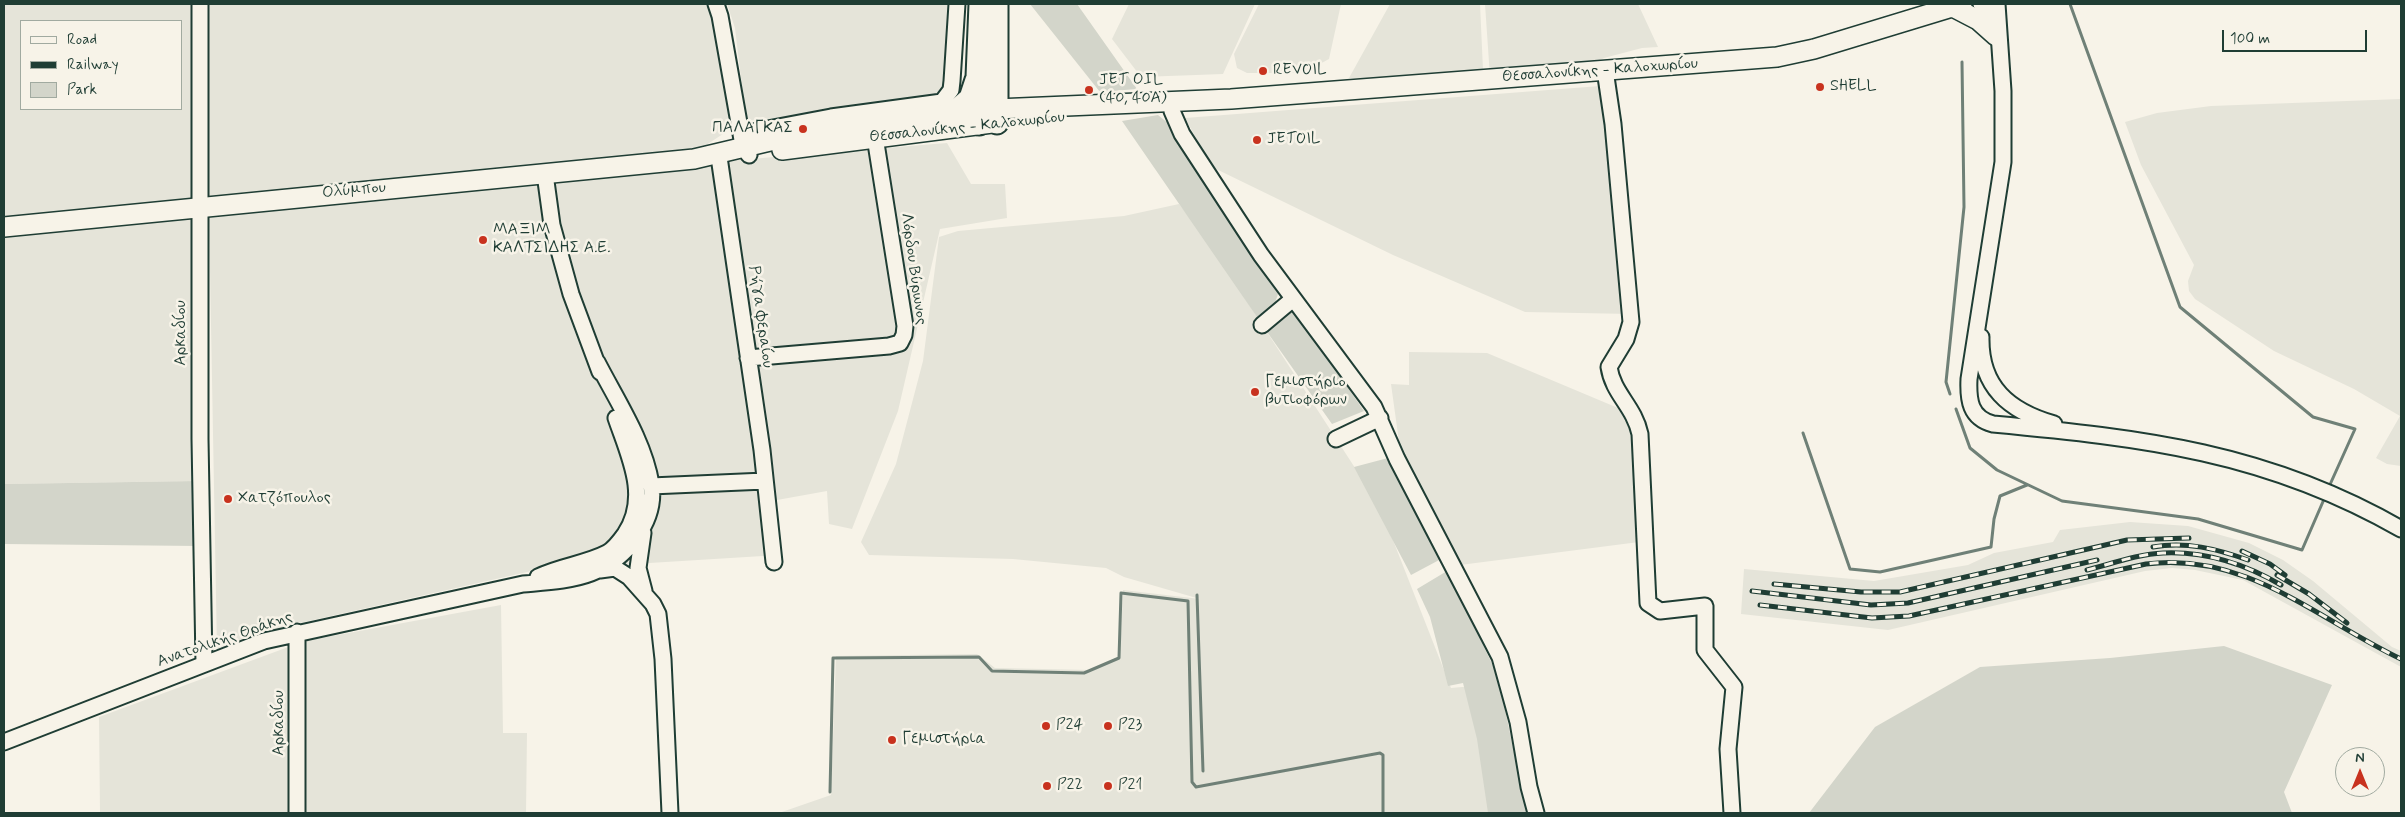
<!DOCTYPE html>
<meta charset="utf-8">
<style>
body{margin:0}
#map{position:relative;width:2405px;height:817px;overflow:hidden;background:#f7f3e8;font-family:Mynerve,sans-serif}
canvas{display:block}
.frame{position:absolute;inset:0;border:5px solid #1f3d34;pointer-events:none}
.legend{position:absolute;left:20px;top:20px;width:162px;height:90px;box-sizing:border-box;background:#f7f3e8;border:1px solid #a1aaa0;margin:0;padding:6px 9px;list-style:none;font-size:15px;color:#1f3d34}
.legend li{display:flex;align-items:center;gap:10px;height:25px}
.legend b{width:25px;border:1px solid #a1aaa0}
.north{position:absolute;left:2335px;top:747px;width:50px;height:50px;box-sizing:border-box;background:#f7f3e8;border:1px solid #a1aaa0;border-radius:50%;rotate:0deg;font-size:14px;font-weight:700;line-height:20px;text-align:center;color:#1f3d34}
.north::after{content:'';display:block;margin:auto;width:18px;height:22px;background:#c8321e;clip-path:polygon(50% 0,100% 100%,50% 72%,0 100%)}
.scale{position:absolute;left:2222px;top:30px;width:145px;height:22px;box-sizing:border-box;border:2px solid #1f3d34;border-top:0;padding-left:6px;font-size:15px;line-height:18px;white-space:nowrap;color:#1f3d34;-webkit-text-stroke:4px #f7f3e8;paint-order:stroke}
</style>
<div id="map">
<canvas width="2405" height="817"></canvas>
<div class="frame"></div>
<ul class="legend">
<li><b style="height:6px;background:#f7f3e8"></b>Road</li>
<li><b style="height:6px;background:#1f3d34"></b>Railway</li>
<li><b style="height:14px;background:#d3d5ca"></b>Park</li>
</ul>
<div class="north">N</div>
<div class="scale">100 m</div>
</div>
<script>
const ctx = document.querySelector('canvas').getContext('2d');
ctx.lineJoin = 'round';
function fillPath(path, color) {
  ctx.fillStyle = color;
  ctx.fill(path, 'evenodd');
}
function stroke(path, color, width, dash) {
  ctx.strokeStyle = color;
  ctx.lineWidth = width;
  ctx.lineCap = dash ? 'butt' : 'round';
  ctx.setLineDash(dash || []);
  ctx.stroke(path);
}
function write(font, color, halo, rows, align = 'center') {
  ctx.font = font + ' Mynerve,sans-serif';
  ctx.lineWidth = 5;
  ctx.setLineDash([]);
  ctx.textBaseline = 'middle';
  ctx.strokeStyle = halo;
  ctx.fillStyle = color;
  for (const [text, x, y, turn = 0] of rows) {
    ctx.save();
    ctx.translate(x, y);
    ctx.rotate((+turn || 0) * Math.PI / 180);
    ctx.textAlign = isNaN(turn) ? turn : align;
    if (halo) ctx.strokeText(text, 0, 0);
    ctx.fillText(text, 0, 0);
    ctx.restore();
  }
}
const built = new Path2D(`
 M4 4H192L193 189 191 201 4 224ZM21 21H181V109H21Z
 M203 4H708L717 34 732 128 694 153 207 202Z
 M727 4H948L946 88 940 94 930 99 769 121 746 120 735 28Z
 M1129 4H1255L1223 74 1141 77 1112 39Z
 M1259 4H1341L1329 59 1305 72 1297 73H1247L1237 68 1234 54Z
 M1390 4H1480L1483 70 1417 79 1349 78Z
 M1485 4H1638L1658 47 1642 48 1604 58 1585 68 1490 77Z
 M1600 86 1632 314 1525 312 1393 255 1212 167 1185 118Z
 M2401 99V466L2387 464 2376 458 2400 416 2354 389 2274 351 2195 299 2189 291 2188 281 2194 265 2141 165 2125 122 2157 113 2211 106Z
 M947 143 971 184H1005L1007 218 940 229 898 411 852 529 829 524 827 491 777 500 779 555 536 570 291 625 217 651 209 216 713 162Z
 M1179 204 1206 238 1370 491 1389 530 1451 688 1473 686 1490 813H779L831 795 836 656 977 654 995 668 1091 670 1120 656 1123 590 1200 599 1124 577 1106 568 1013 559 869 555 861 542 896 464 923 361 939 237 958 231 1124 216Z
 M193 216 197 481 4 484V235Z
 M1409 352 1487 353 1630 413 1634 427 1639 542 1460 565 1400 449 1391 384 1409 385Z
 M2130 522 2188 526 2249 543 2283 560 2313 581 2392 647 2401 651V667L2243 580 2195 570 2172 568 2145 571 1888 630 1741 614 1744 569 1874 581 1968 565 1994 553 2053 542 2060 530Z
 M501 605 503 733H527L526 813H305V641Z
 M291 646 292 813H100L99 717Z`);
const green = new Path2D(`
 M1030 4H1077L1137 89 1100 92Z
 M1158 115 1169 124 1280 288 1275 303 1257 317 1122 121Z
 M1294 310 1364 411 1332 424 1265 329Z
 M1388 458 1441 559 1411 575 1354 467Z
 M197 481 199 546 4 544V484Z
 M1447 571 1498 676 1520 781 1530 813H1488L1477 739 1463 683 1448 686 1430 617 1417 589Z
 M2224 646 2332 685 2284 792 2292 813H1809L1875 727 1980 667 2110 658Z`);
const stream = new Path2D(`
 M2070 4 2180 307 2313 417 2355 429 2328 489
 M1950 394 1946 382 1964 207 1962 62
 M1956 409 1970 448 1997 470 2062 501 2198 519 2302 550 2325 497
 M1803 433 1850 569 1880 572 1991 547 1994 519 2000 496 2027 485
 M1197 595 1203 771
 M830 792 833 658 979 657 992 671 1084 673 1119 658 1121 593 1188 601 1192 782 1196 787 1380 753 1383 755V813`);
const minor = new Path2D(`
 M200 4V439L204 663
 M716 4 720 16 741 134
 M1981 4 1994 33
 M1997 4 2003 91V162L1969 379C1968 400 1970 418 1993 424 2143 438 2267 452 2401 529
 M1605 70 1613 124 1631 322 1626 339 1609 367C1613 394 1634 406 1640 434L1648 603 1660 611 1705 606V650L1734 687 1728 749 1732 813
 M1172 111 1182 134 1261 255 1374 407 1397 459 1500 657 1518 722 1529 787 1536 813
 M749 155 743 146 741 134 831 117 942 102 951 90 952 81 957 4
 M719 157 762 450 774 562
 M545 174 552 225 571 294 600 372
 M1262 325 1293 299
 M1981 337C1980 387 2009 411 2054 424
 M748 358 889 346 900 343 904 335 905 326 875 137
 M1336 439 1380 418
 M651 486 765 481
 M643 533 638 568 644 591
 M600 570 615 568 629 577 653 604 658 614 663 659 670 813
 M538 577C560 566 586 564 607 553 614 549 620 541 625 534 650 497 629 456 616 418
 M297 632V813
 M4 742 264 641 523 584C545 582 570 581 591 573 625 560 657 522 651 484 644 441 617 401 597 362`);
const major = new Path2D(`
 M1953 7 1978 20 1996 36
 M782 150 992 123
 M4 227 694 159 787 137 873 123 996 109 1231 99 1777 57 1814 49 1962 4`);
const highway = new Path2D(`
 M953 113 970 98 976 80
 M997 123V4
 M979 124 977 77 980 4`);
const rail = new Path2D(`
 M2153 547C2186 541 2217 549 2248 560
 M2242 551 2270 564 2285 575
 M2087 570C2111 564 2138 554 2163 553 2206 551 2245 564 2281 585
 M2277 575 2309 594 2347 623
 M1774 584 1861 592H1900L2127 540 2189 538
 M1752 591 1871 605 1908 603 2097 560
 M1760 605 1872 618 1909 616 2146 564C2246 551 2317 619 2401 659`);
const markers = [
 [1263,71,5,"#c8321e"],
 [1820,87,5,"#c8321e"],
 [1089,90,5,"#c8321e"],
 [803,129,5,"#c8321e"],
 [1257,140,5,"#c8321e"],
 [483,240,5,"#c8321e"],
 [1255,392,5,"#c8321e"],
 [228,499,5,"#c8321e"],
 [1046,726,5,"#c8321e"],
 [1108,726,5,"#c8321e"],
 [892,740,5,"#c8321e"],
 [1047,786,5,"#c8321e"],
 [1108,786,5,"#c8321e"]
];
const poiNames = [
 ["REVOIL",1273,71],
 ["JET OIL",1099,81],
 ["(40, 40Α)",1099,99],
 ["SHELL",1830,87],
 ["ΠΑΛΑΓΚΑΣ",793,129,"right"],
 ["JETOIL",1267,140],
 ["ΜΑΞΙΜ",493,231],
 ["ΚΑΛΤΣΙΔΗΣ Α.Ε.",493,249],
 ["Γεμιστήριο",1265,383],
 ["βυτιοφόρων",1265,401],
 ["Χατζόπουλος",238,499],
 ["P24",1056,726],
 ["P23",1118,726],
 ["Γεμιστήρια",902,740],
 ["P22",1057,786],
 ["P21",1118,786]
];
const streetNames = [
 ["Θεσσαλονίκης - Καλοχωρίου",1600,71,-4],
 ["Θεσσαλονίκης - Καλοχωρίου",967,128,-6],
 ["Ολύμπου",354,191,-5],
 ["Λόρδου Βύρωνος",913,269,82],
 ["Ρήγα Φεραίου",760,317,82],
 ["Αρκαδίου",182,333,-90],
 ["Ανατολικής Θράκης",225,640,-19],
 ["Αρκαδίου",280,723,-90]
];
fillPath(built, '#e5e4d9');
fillPath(green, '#d3d5ca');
stroke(stream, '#6f8077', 3);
stroke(minor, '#1f3d34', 19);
stroke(major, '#1f3d34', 22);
stroke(highway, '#1f3d34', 25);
stroke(minor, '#f7f3e8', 15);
stroke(major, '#f7f3e8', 19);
stroke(highway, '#f7f3e8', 21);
stroke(rail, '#1f3d34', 5);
stroke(rail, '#f7f3e8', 3, [9]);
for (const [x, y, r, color] of markers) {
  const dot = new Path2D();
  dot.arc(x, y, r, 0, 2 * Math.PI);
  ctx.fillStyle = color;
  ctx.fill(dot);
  stroke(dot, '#f7f3e8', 2);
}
write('16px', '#1f3d34', '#f7f3e8', poiNames, 'left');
write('16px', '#1f3d34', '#f7f3e8', streetNames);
</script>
